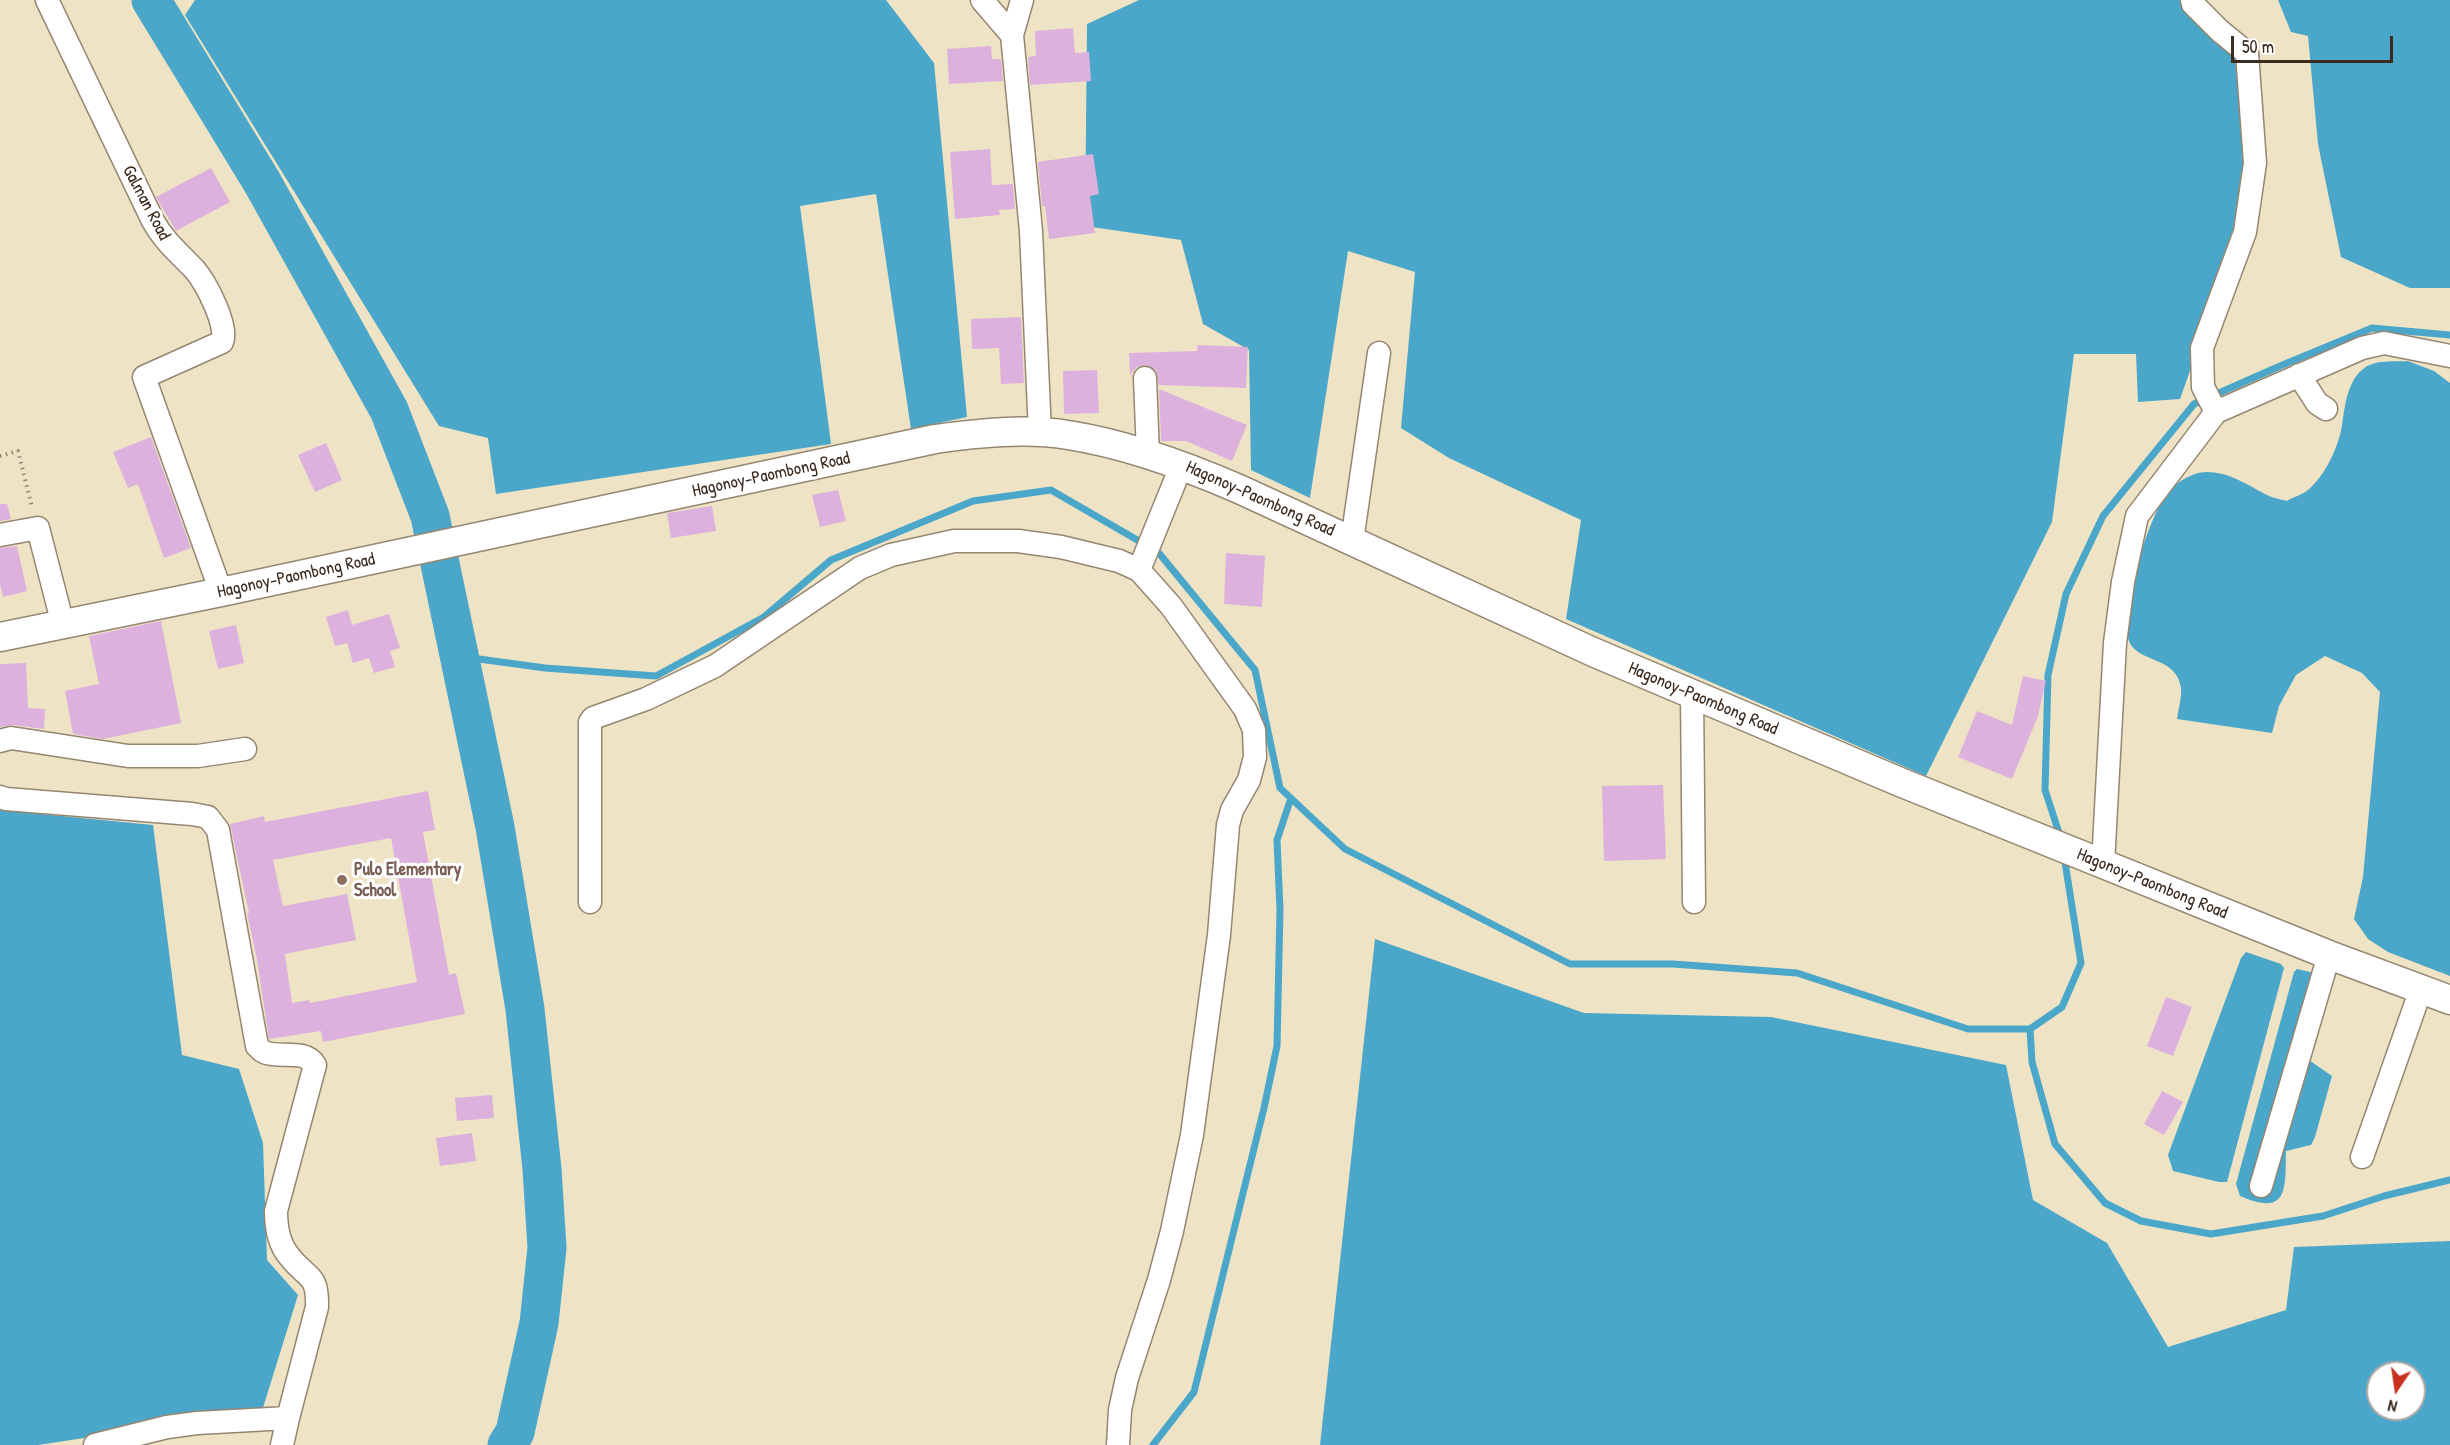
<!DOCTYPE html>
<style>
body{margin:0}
#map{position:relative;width:2450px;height:1445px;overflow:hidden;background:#efe3c5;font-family:"Patrick Hand",sans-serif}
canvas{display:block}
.north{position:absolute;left:2366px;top:1361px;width:60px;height:60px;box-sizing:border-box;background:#fff;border:2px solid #b1aaa5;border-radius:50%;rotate:193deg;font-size:16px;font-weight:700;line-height:24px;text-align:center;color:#3b2a1e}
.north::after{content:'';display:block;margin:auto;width:21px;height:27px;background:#c8321e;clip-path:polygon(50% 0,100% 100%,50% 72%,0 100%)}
.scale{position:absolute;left:2231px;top:36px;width:162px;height:27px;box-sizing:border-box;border:3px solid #3b2a1e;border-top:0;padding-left:8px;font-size:18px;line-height:21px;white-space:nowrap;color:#3b2a1e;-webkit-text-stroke:4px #fff;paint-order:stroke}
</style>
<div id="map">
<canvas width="2450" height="1445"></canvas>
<div class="north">N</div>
<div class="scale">50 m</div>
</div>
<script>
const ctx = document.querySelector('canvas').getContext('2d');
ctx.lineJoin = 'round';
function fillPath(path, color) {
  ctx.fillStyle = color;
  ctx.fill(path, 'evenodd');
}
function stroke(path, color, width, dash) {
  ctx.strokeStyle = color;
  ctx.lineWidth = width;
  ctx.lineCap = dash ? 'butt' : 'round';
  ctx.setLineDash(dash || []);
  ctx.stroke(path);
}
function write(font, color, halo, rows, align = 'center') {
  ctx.font = font + ' "Patrick Hand",sans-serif';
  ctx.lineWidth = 6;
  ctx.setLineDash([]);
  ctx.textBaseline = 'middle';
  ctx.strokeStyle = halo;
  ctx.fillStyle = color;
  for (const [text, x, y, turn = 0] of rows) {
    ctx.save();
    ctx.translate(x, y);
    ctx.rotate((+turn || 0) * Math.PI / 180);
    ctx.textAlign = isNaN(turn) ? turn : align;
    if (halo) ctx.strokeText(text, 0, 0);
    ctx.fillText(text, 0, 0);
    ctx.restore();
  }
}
const water = new Path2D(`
 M195 0H886L934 63 967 417 911 429 876 194 800 206 831 444 496 494 488 438 439 426 185 15Z
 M1139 0H2185L2239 53 2247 146 2239 233 2180 399 2138 402 2136 354H2074L2052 522 1926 776 1566 619 1581 520 1449 458 1401 428 1415 272 1348 251 1310 498 1251 470 1249 350 1203 324 1181 240 1085 226 1087 24Z
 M2278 0H2450V288H2410L2341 257 2318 144 2308 36 2291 32Z
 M2408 361 2434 371 2450 383V976L2388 952 2368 939 2354 919 2363 877 2380 692 2362 673 2325 656 2296 675 2279 706 2272 733 2177 719C2178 710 2182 697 2181 688 2177 656 2137 663 2129 641 2119 611 2148 519 2167 493 2175 483 2193 472 2206 472 2229 472 2246 484 2265 494 2272 498 2280 499 2287 501 2293 497 2302 495 2308 490 2325 476 2339 446 2342 425 2345 406 2347 382 2363 369 2375 359 2393 362 2408 361Z
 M0 810 153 825 182 1055 239 1069 263 1143 267 1260 298 1295 262 1411 38 1445H0Z
 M1375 939 1584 1013 1771 1017 2006 1065 2033 1200 2107 1243 2168 1347 2286 1310 2294 1247 2450 1241V1445H1320ZM2378 1373H2414V1409H2378Z
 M2246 952 2281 964 2284 968 2227 1182H2219L2173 1171 2168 1155 2241 958Z
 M2297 969 2319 974 2306 1058 2332 1076 2315 1137 2311 1145 2286 1151C2285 1189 2289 1217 2240 1196L2236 1184 2294 972Z`);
const stream = new Path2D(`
 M457 656 545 668 656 676 764 617 831 560 973 501 1051 490 1158 552 1255 670 1280 788 1345 849 1570 964H1673L1797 973 1968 1029H2030L2062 1007 2081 963 2064 856
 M2061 839 2045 790 2048 675 2066 594 2103 516 2194 404 2280 366 2372 328 2450 335
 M2030 1029 2032 1062 2055 1144 2105 1203 2141 1221 2211 1234 2323 1216 2384 1196 2450 1180
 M1153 1445 1194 1392 1264 1108 1277 1046 1280 910 1277 840 1291 798`);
const river = new Path2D(`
 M151 0 262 182 389 410 430 516 495 827 525 1009 542 1169 547 1248 539 1323 515 1432 507 1445`);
const building = new Path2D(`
 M1073 28 1075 53 1089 52 1091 81 1030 85 1028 57 1036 56 1035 31Z
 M991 46 992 59H1001L1003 81 949 84 947 49Z
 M990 149 992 185 1013 184 1015 209 999 210 1000 215 955 219 950 152Z
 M1093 154 1099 194 1090 196 1095 233 1049 239 1045 206H1042L1038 162Z
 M211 168 230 202 176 231 156 197Z
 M1021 317 1024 383 1001 384 999 348 972 349 971 319Z
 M1198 345 1248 347 1246 388 1159 385 1156 370 1145 365 1137 367 1130 375 1129 353 1197 351Z
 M1097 370 1099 413 1064 414 1063 371Z
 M1159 389 1247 425 1232 461 1186 441H1161Z
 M151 437 191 548 164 558 138 484 128 488 113 452Z
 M326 443 342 480 315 492 298 455Z
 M838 490 846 521 820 527 812 495Z
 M0 504H7L11 519 0 521Z
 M712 506 716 531 671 538 667 513Z
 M17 546 27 591 3 597 0 584V548Z
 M1226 553 1265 556 1262 607 1224 604Z
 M348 610 352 625 389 614 400 648 390 651 395 667 374 673 369 658 353 663 347 643 335 646 326 617Z
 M161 621 181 723 103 739 73 734 65 691 99 684 89 636Z
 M236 625 244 663 218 669 209 631Z
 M26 663 28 708 45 709 44 729 13 725 0 727V664Z
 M2023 676 2046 681 2038 716 2012 779 1958 757 1977 711 2012 725Z
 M1663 785 1666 859 1604 861 1602 786Z
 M428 791 435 830 423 832 449 975 456 973 465 1014 323 1042 321 1031 269 1039 257 960 247 913H249L230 824 264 816 265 822ZM391 838 417 982 310 1003 309 1000 292 1003 285 954 356 940 347 894 283 906 273 860Z
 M2166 997 2192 1007 2173 1056 2147 1046Z
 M2162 1091 2183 1102 2164 1135 2144 1124Z
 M492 1095 494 1118 457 1121 455 1098Z
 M472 1133 476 1161 440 1166 436 1138Z`);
const path = new Path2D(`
 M0 456 18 451 32 507`);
const minor = new Path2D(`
 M47 0 153 221C164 241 179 253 195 270 206 283 229 327 222 342L144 377 221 592
 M982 0 1012 35 1031 231 1040 433
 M2192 0 2193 4 2220 31 2247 53 2255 163 2245 232 2202 348 2203 387 2216 412
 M1012 35 1022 0
 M2299 375 2317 403 2326 409
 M1145 378 1148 455
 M0 535 38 528 63 625
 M1352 541 1379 353
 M1139 570 1182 464
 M1692 694 1694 902
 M0 741 11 738 128 756H198L245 749
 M0 797 6 799 192 814 208 817 218 830 257 1046C260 1048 261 1051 264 1052 279 1059 305 1048 315 1065L276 1211C276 1227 278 1243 289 1256 307 1280 318 1272 317 1307L288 1418
 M2103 864 2115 643 2123 582 2137 516 2216 412 2362 348 2384 343 2450 356
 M590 902V722L593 718 646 699 715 666 860 568 891 555 954 541H1018L1061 547 1119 561 1139 570 1171 606 1245 709 1254 730 1255 757 1249 780 1232 810 1228 825 1219 935 1192 1135 1172 1231 1159 1280 1127 1378 1120 1410 1118 1445
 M2362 1157 2421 989
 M2261 1186 2329 955
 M95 1445 167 1427 197 1423 288 1418 282 1445`);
const major = new Path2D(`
 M0 637 221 592 935 439C978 433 1025 428 1068 435 1126 444 1186 466 1239 489L1593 652 1900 782 2329 955 2450 1000`);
const markers = [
 [342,880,6,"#8d6e63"]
];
const streetNames = [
 ["Galman Road",146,203,62],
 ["Hagonoy-Paombong Road",771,475,-12],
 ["Hagonoy-Paombong Road",1260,499,24],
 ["Hagonoy-Paombong Road",296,576,-12],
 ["Hagonoy-Paombong Road",1703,699,23],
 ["Hagonoy-Paombong Road",2152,884,22]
];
const educationNames = [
 ["Pulo Elementary",354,870],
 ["School",354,891]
];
fillPath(water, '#4ba7c9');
stroke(stream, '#4ba7c9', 7);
stroke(river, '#4ba7c9', 39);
fillPath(building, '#ddb1dd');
stroke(minor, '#958672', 25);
stroke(major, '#958672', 31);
stroke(path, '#958672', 4, [1.5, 4.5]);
stroke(minor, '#fff', 22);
stroke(major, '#fff', 28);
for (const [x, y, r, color] of markers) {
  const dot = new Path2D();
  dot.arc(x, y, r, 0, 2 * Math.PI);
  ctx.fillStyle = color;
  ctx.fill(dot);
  stroke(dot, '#fff', 2);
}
write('18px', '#3b2a1e', '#fff', streetNames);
write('bold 18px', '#785e54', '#fff', educationNames, 'left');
</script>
